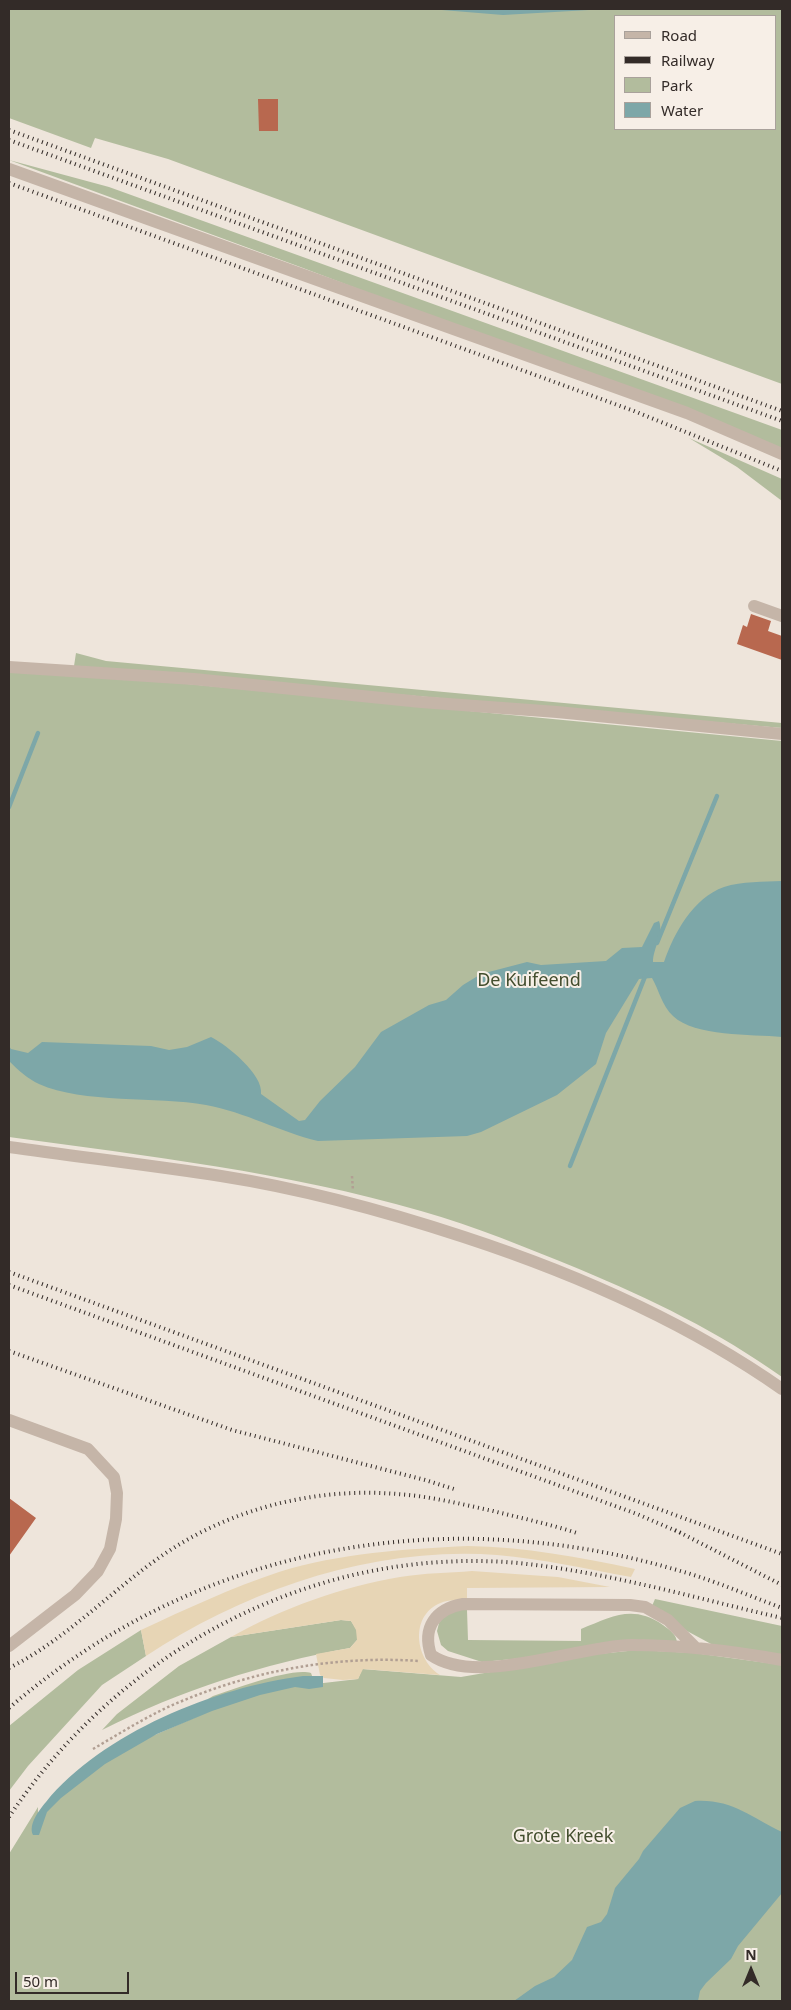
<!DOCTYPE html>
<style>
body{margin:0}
#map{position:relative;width:791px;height:2010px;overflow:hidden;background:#eee5db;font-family:"Noto Sans",sans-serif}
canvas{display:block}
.frame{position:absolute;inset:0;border:10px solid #332b28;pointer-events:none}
.legend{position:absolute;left:614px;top:15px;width:162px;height:115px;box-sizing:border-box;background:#f7efe7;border:1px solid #a9a19b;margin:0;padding:6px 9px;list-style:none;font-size:15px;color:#332b28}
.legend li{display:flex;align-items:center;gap:10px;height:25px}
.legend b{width:25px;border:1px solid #a9a19b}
.north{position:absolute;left:726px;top:1945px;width:50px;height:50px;-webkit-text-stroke:4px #f7efe7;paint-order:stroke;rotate:0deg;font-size:14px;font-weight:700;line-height:20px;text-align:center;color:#332b28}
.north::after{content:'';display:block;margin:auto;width:18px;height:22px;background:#332b28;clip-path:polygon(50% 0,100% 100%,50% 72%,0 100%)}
.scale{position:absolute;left:15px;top:1972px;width:114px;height:22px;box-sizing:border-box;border:2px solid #332b28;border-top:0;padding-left:6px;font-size:15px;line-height:18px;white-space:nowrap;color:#332b28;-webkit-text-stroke:4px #f7efe7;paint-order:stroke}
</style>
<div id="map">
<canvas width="791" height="2010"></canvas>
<div class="frame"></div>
<ul class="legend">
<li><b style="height:6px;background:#c5b5a8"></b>Road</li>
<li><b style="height:6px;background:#332b28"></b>Railway</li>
<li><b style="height:14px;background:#b2bc9d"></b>Park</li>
<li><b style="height:14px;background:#7da7a8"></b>Water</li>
</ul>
<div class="north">N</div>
<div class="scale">50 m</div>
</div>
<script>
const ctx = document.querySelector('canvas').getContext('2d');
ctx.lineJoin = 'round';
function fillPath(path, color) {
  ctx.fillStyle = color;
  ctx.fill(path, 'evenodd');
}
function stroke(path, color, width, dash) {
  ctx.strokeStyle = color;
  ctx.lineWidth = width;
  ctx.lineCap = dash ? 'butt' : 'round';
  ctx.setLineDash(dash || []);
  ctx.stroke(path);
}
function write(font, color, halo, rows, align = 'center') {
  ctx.font = font + ' "Noto Sans",sans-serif';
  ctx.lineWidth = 4;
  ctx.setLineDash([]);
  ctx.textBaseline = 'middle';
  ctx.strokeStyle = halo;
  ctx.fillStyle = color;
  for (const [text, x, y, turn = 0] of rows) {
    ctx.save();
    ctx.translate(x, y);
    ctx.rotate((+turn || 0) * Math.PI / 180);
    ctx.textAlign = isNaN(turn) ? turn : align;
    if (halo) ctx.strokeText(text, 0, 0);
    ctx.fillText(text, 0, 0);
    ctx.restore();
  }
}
const green = new Path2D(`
 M9 9H782V384L168 159 95 138 91 148 9 118ZM615 16H775V129H615Z
 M9 160 109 187 782 430V450L303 268Z
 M689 438 782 479V501L737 467Z
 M76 653 106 661 782 723V728L74 666Z
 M9 672 167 682 782 741V1377C719 1332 651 1299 579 1269 527 1248 475 1226 421 1211 287 1172 147 1156 9 1137Z
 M655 1599 782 1626V1656L713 1645 687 1631 652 1606Z
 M457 1610H467L468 1640 581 1641V1629C612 1617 632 1604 663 1625 670 1630 677 1635 677 1643L482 1662 448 1651 441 1645 437 1631 439 1623 443 1617Z
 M341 1620 351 1621 357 1630V1640L350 1648C263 1664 181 1690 102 1730L117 1714 179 1666 231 1637Z
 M141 1630 146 1656 102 1685 28 1766 9 1791V1726L78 1670Z
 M637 1650 694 1653 782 1665V2001H9V1854L38 1807V1818L64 1790 125 1748 212 1710 208 1699 213 1696C234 1689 292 1667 311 1673L315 1684 358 1679 362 1669 461 1677 589 1655Z`);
const sand = new Path2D(`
 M468 1546C525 1547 579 1557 635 1569L631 1577C587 1569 542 1559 497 1555 373 1546 248 1589 146 1656L141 1630C186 1609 231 1588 279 1572 340 1553 405 1549 468 1546Z
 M472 1571 558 1577 610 1587 467 1588V1601C461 1601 453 1600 447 1601 410 1609 412 1657 440 1675L363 1669 358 1679 343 1680 324 1678 320 1675 316 1654 350 1648 357 1640 356 1630 351 1621 341 1620 231 1637C283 1608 341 1587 400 1577 424 1573 449 1573 472 1571Z`);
const water = new Path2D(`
 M430 9H606L503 15Z
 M782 881V1037C751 1034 695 1037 673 1016 662 1006 659 990 652 978L639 979 606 1033 596 1064 557 1095 481 1132 467 1136 318 1141C280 1132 245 1112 206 1105 157 1096 83 1104 39 1084 28 1079 18 1070 9 1061V1046L11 1049 28 1053 42 1042 151 1046 169 1050 187 1047 211 1037C227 1045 264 1075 261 1094L299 1121 305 1120 320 1101 355 1067 381 1032 429 1005 446 1000 463 985 481 974 527 962 541 965 606 961 622 948 642 947 654 923 659 921C664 935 653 948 653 962H664C674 933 693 898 724 887 742 881 764 882 782 881Z
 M303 1676H323V1687L309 1689 295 1687 260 1695 212 1711 157 1734 105 1764 61 1798 47 1812 39 1835H33C28 1825 39 1810 46 1802 102 1733 216 1687 303 1676Z
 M695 1801C732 1799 750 1817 782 1832V1893L738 1946 731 1959 706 1983 700 1991 698 2001H514L535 1986 554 1977 572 1960 587 1927 601 1922 607 1914 615 1888 639 1859 643 1851 680 1808Z`);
const stream = new Path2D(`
 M9 807 38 733
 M657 943 717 796
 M570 1166 646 974`);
const building = new Path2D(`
 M258 99H278V131H259Z
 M751 614 771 621 768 631 782 636V660L737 644 743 625 747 627Z
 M9 1498 36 1518 9 1556Z`);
const path = new Path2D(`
 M352 1176 353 1191
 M93 1749C117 1735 141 1720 166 1708 245 1672 332 1655 419 1661`);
const minor = new Path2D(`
 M9 169 687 413 782 454
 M754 606 782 616
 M9 667 194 679 421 702 557 712 782 734
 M9 1147C79 1157 150 1165 221 1176 304 1189 385 1211 464 1237 577 1274 685 1321 782 1389
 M9 1420 88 1449 114 1477 117 1493 116 1519 110 1549 98 1571 75 1595 9 1646
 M696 1648 668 1620 645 1607 630 1605 463 1604C435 1609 422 1628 431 1655 477 1687 576 1646 631 1645 682 1645 733 1651 782 1660`);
const rail = new Path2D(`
 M9 130 782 411
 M9 140 782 421
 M9 183 634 411 782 471
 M9 1272 782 1554
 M9 1285 637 1514 681 1533
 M9 1351 232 1430 425 1480 457 1490
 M675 1530 782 1585
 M9 1668C65 1640 109 1593 160 1557 228 1509 315 1487 397 1494 429 1496 461 1504 493 1511 521 1518 549 1524 577 1533
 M9 1708C197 1546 440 1501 677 1570 713 1580 747 1595 782 1608
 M9 1817C120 1650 315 1545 518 1563 607 1572 695 1598 782 1618`);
const parkNames = [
 ["De Kuifeend",529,981],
 ["Grote Kreek",563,1837]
];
fillPath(green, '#b2bc9d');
fillPath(sand, '#e7d5b5');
fillPath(water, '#7da7a8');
stroke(stream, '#7da7a8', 4.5);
fillPath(building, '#b8684f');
stroke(path, '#b19f93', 2.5, [2.5, 2.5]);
stroke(minor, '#c5b5a8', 12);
stroke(rail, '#332b28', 4, [1, 4]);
write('18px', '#434e2e', '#f7efe7', parkNames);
</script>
